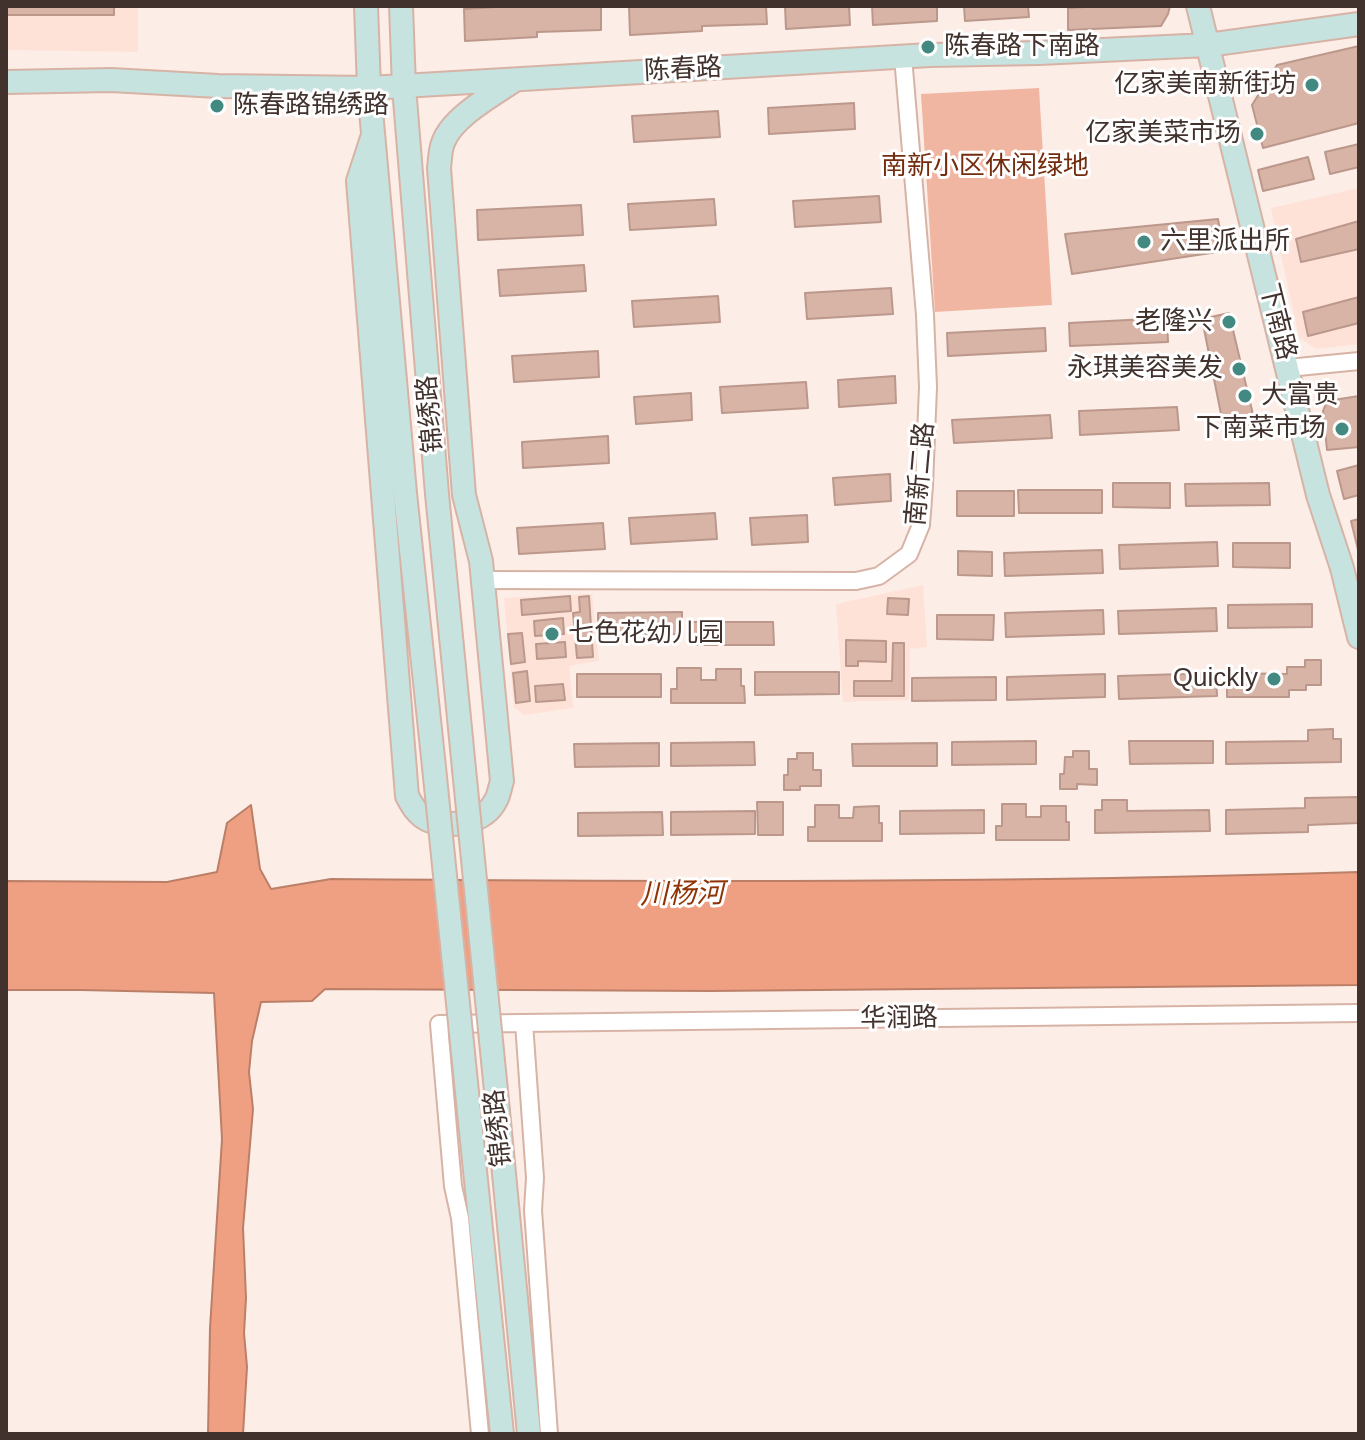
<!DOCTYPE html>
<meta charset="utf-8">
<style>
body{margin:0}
#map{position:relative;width:1365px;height:1440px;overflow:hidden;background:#fcede7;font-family:Arial,sans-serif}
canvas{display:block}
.frame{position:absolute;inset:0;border:8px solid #41322d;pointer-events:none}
</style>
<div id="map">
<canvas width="1365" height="1440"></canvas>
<div class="frame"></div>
</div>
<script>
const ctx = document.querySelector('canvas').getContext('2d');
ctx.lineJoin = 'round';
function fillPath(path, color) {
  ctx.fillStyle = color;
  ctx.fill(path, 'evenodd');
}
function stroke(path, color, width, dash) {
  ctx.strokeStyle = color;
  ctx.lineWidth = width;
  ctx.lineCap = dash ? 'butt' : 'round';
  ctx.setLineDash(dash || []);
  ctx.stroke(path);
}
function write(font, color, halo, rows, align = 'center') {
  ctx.font = font + ' Arial,"Noto Sans SC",sans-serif';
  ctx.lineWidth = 6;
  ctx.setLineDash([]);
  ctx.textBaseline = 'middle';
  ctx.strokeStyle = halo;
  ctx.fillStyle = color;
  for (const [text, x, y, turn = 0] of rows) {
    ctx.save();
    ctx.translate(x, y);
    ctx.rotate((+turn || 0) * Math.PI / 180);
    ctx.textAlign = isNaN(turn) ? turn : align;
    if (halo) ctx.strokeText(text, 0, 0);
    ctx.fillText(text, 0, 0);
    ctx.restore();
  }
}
const built = new Path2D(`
 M6 6H138V52L6 50Z
 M1359 188V344L1317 349 1299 338 1271 208Z
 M923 585 927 647 910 649 909 700 843 702 836 604Z
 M592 594 599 661 569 666 573 708 525 715 514 708 504 598Z`);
const green = new Path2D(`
 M1039 88 1052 305 935 312 921 94Z`);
const water = new Path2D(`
 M251 805 260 869 271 889 331 879C673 882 1016 883 1359 872V985L710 991 325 989 312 1001 261 1002 252 1041 249 1072 253 1109 243 1228 246 1298 244 1333 247 1367 243 1434H208L210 1328 222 1139 214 993 81 990H6V881L167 882 217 872 227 823Z`);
const building = new Path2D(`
 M6 6H114V15H6Z
 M512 6H601V30L537 32V37L465 41 464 9Z
 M629 6H766L767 24 702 26V31L630 35Z
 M785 6H849L850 25 786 29Z
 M872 6H937V21L873 25Z
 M964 6H1028L1029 17 965 21Z
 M1102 6H1170L1168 14 1161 26 1068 30V8Z
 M1359 46V123L1263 148 1252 105 1277 65Z
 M854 103 855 129 769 134 768 108Z
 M718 111 720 137 634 142 632 116Z
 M1359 144V167L1330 174 1325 152Z
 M1308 157 1314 179 1263 191 1258 170Z
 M879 196 881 222 795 227 793 201Z
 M714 199 716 225 630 230 628 204Z
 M581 205 583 235 478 240 477 210Z
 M1218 219 1224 251 1072 274 1065 234Z
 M1359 221V249L1301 262 1296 239Z
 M584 265 586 291 500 296 498 270Z
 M891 288 893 314 807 319 805 293Z
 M718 296 720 322 634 327 632 301Z
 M1359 297V323L1308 336 1303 312Z
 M1229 313 1255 423 1224 429 1202 319Z
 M1167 318 1168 342 1070 346 1069 323Z
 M1045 328 1046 351 948 356 947 333Z
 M598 351 599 377 514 382 512 356Z
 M895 376 896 403 839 407 838 380Z
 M806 382 808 408 722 413 720 387Z
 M691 393 692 420 636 424 634 397Z
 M1359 396V447L1327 450 1323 411 1327 401Z
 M1177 407 1179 430 1080 435 1079 411Z
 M1050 415 1052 438 954 443 952 420Z
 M608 436 609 463 523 468 522 442Z
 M1359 465V495L1344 499 1337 471Z
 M890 474 891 501 835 505 833 478Z
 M1113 483H1170V508L1113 507Z
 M1269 483 1270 505 1186 506 1185 484Z
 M1018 490H1102V513H1019Z
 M957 491H1014V516H957Z
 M715 513 717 539 631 544 629 518Z
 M807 515 808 542 752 545 750 518Z
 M1359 519V550H1358L1351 521Z
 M603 523 605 549 519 554 517 528Z
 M1217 542 1218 566 1120 569 1119 545Z
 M1233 543H1290V568L1233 567Z
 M1102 550 1103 573 1005 576 1004 553Z
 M958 551 992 552V576L958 575Z
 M570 596 571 611 522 615 521 600Z
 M589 596 593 657 577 658 573 613 580 612 579 597Z
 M888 598 909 599 908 615 887 614Z
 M1312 604V627L1228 628V605Z
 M1216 608 1217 631 1119 634 1118 611Z
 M1103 610 1104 634 1006 637 1005 613Z
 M682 612V634L598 635V613Z
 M937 615H994L993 640 937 639Z
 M563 618 564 634 535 636 534 621Z
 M689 622H773L774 645H690Z
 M522 633 525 662 511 664 508 634Z
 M846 640 886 641V662L858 661V666H846Z
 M565 642 566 657 537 659 536 644Z
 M893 643H904V696H854V681H892Z
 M1305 660H1321V685H1306V690H1289V697H1227V673L1287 674V667H1305Z
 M677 668H701V680H716V669H741V686H744L745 703H671V689H677Z
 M527 671 530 701 516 703 513 673Z
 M755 672H839V694L755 695Z
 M1216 673 1217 696 1119 699 1118 676Z
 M577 674H661V697H577Z
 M1105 674V697L1007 700V677Z
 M996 677V700L912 701V678Z
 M563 684 565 700 536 702 535 686Z
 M1333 729V739H1341V762L1226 764V742L1308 741V730Z
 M1036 741V764L952 765V742Z
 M1129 741H1213V763L1130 764Z
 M754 742 755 765 671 766V743Z
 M659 743V766L575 767 574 744Z
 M937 743V766H853L852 744Z
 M1073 751H1089V769H1097V785L1077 784V789H1060V774H1064L1065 757H1073Z
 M797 753H813V770H821V786H800V790H784V775H788V759H797Z
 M1359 797V823L1308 825V832L1226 834V810L1305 808V798Z
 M1102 800H1127V811L1209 810 1210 831 1095 833V810H1102Z
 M757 802H783V835H758Z
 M1002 804H1026V817H1041V806H1066V822H1069V840H996V826H1002Z
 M815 805H839V818H853L854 807 879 806V823H882V841H808V827H815Z
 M984 810V833L900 834V811Z
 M755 811V834L671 835V812Z
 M662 812 663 835 578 836V813Z`);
const street = new Path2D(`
 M1288 368 1359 361
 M483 580 856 581 879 576 909 554 921 525 924 485 928 387 925 315 903 57
 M524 1023 535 1178 533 1210 549 1434
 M480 1434 460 1218 453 1186 439 1024 1359 1013`);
const secondary = new Path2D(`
 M366 6 369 88 405 493 434 767
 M401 6 404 87 437 494 464 769
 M1198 6 1318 495 1342 568 1359 637
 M6 82 111 80 218 86 369 88 930 55 1039 53 1208 45 1359 24
 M373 135 358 181 407 796C412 805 417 815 428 820 450 829 485 823 496 800 499 795 500 787 502 781L481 561 464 495 439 168C440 161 440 150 443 143 452 117 493 95 515 80
 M498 1111 529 1434
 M469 1112 502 1434`);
const secondaryBridge = new Path2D(`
 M434 767 469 1112
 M464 769 498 1111`);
const markers = [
 [928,47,8,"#428981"],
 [1312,85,8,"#428981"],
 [217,106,8,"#428981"],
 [1257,134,8,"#428981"],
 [1144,242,8,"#428981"],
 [1229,322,8,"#428981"],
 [1239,369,8,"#428981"],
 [1245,396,8,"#428981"],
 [1342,429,8,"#428981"],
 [552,634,8,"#428981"],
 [1274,679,8,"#428981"]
];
const poiNames = [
 ["陈春路下南路",944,47,"left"],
 ["亿家美南新街坊",1296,85],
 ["陈春路锦绣路",233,106,"left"],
 ["亿家美菜市场",1241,134],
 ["六里派出所",1160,242,"left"],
 ["老隆兴",1213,322],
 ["永琪美容美发",1223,369],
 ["大富贵",1261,396,"left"],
 ["下南菜市场",1326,429],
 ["七色花幼儿园",568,634,"left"],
 ["Quickly",1258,679]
];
const streetNames = [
 ["陈春路",683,70,-3],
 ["下南路",1277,322,76],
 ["锦绣路",431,414,-95],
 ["南新二路",921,474,-85],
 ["华润路",899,1019,-1],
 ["锦绣路",499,1128,-96]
];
const parkNames = [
 ["南新小区休闲绿地",985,167]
];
const waterNames = [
 ["川杨河",682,895,-1]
];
fillPath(built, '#fee2d8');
fillPath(green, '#f0b6a1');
fillPath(water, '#efa082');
stroke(water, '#bb7f68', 2);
fillPath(building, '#d8b4a7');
stroke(building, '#bb988b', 2);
stroke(street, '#d7b3a6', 20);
stroke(secondary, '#d7b3a6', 26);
stroke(street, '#fff', 16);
stroke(secondary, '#c6e3e0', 22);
stroke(secondaryBridge, '#d7b3a6', 26, []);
stroke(secondaryBridge, '#c6e3e0', 22);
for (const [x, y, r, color] of markers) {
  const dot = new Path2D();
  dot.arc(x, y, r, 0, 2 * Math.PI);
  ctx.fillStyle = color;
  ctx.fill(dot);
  stroke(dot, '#fefefe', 3);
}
write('26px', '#41322d', '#fefefe', poiNames, 'right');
write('26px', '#41322d', '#fefefe', streetNames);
write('26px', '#732d0e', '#fefefe', parkNames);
write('italic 28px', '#8f3304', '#fefefe', waterNames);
</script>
